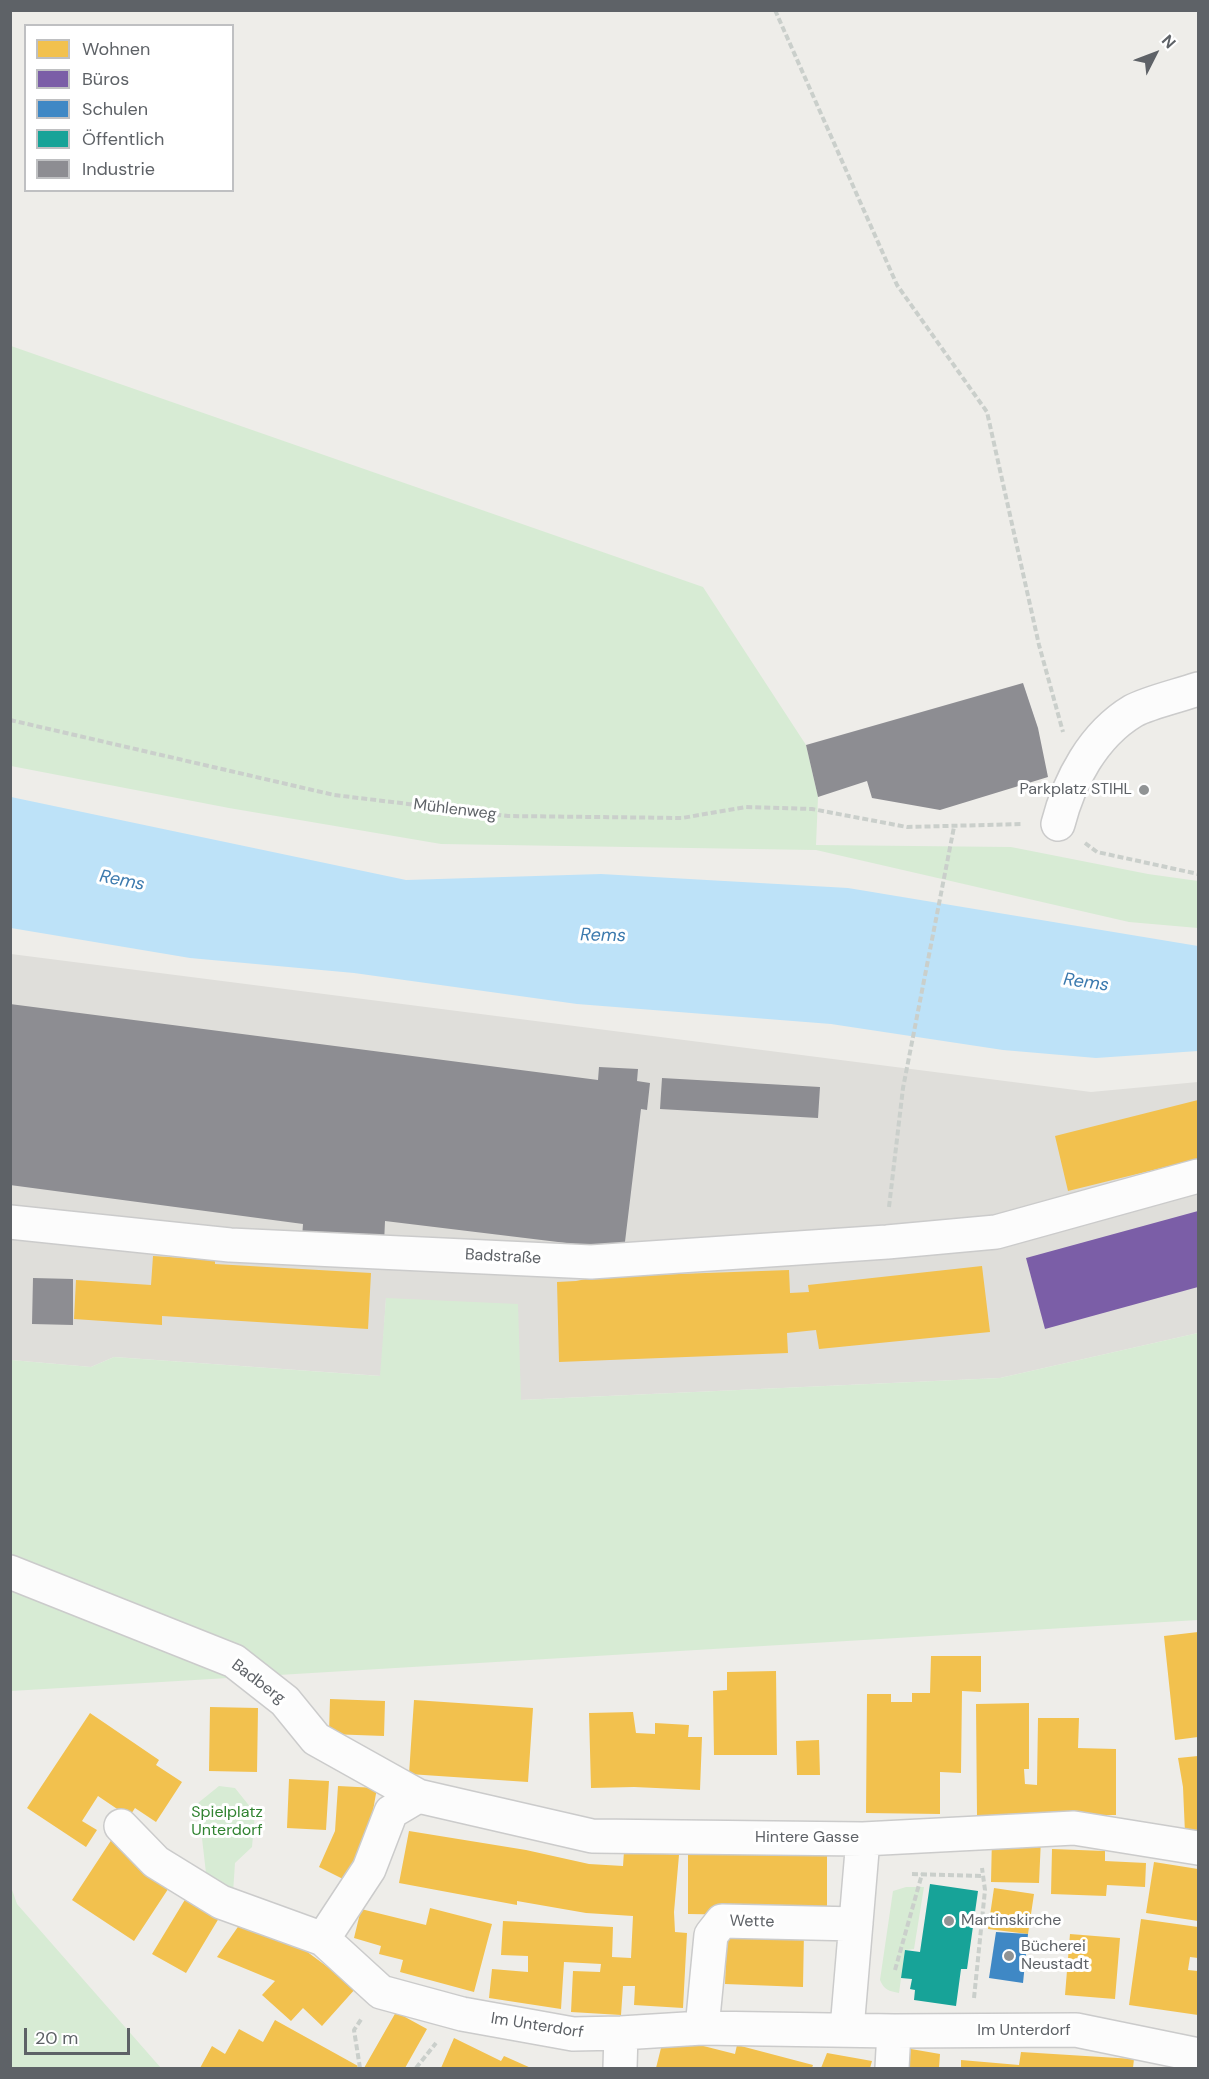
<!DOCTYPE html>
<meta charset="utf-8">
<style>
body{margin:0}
#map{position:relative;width:1209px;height:2079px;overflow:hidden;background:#eeede9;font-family:"DM Sans",sans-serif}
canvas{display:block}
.frame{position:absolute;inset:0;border:12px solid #5e6267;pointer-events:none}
.legend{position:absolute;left:24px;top:24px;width:210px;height:168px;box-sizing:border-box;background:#fff;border:2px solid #bfc0c2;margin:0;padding:8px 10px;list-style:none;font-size:18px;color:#5e6267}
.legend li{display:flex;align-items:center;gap:12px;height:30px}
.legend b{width:30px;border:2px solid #bfc0c2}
.north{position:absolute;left:1125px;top:24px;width:60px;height:60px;-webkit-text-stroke:4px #fff;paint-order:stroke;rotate:48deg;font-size:16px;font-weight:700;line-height:24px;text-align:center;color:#5e6267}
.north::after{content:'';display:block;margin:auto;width:21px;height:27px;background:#5e6267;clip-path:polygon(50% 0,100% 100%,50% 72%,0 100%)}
.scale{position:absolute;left:24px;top:2028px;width:106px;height:27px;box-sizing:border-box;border:3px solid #5e6267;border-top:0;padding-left:8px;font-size:18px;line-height:21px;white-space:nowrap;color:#5e6267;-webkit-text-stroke:4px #fff;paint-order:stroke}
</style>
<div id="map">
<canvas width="1209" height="2079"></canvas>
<div class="frame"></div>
<ul class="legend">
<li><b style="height:16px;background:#f2c14e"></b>Wohnen</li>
<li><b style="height:16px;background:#7b5ea7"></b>Büros</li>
<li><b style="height:16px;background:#3f88c5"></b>Schulen</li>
<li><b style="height:16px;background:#17a398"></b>Öffentlich</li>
<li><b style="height:16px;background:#8d8d92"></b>Industrie</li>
</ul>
<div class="north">N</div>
<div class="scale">20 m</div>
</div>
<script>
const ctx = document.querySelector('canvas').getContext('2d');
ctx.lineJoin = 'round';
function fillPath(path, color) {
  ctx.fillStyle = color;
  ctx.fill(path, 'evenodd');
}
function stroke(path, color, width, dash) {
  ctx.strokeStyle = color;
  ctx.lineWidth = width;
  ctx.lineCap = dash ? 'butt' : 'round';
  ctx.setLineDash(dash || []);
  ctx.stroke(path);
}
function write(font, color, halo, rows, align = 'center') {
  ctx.font = font + ' "DM Sans",sans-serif';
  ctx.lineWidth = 6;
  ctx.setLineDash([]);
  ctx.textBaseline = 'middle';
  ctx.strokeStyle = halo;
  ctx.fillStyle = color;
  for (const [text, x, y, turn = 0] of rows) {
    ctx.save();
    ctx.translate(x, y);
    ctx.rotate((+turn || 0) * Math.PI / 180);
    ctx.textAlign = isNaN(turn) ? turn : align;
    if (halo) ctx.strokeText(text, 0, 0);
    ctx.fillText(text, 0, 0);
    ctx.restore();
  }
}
const industrial = new Path2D(`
 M11 954 1091 1092 1198 1082V1333L1000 1378 520 1400 386 1299 381 1376 114 1357 91 1367 11 1360Z`);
const green = new Path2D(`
 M11 346 703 587 806 745 818 797 816 845 1011 847 1148 874 1198 881V928L1129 922 816 850 441 844 229 808 11 766Z
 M386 1298 518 1304 521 1400 1000 1378 1198 1333V1620L11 1691V1360L91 1367 114 1357 380 1376Z
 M219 1786 235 1788 255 1813 252 1847 235 1863 233 1893 207 1882 198 1803Z
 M10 1884 17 1904 161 2068H11Z
 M906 1887H924L914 1949 905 1950 899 1993C889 1991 884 1990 880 1980L893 1891Z`);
const water = new Path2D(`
 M11 797 406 880 601 874 848 888 1198 946V1051L1096 1058 1003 1050 831 1024 577 1004 354 973 190 958 11 928Z`);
const homes = new Path2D(`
 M1198 1100V1159L1068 1191 1055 1136Z
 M153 1256 215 1260V1264L371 1273 368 1329 162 1316V1325L74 1319 76 1280 151 1285Z
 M982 1266 990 1332 819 1349 816 1330 787 1333 788 1353 559 1362 557 1282 576 1281 596 1277 789 1270 790 1293 809 1292 808 1285Z
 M1198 1632V1737L1175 1740 1164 1636Z
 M931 1656H981V1692L962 1691 961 1773 940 1772V1814L866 1813 867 1694H891V1702H912V1693H930Z
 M776 1671 777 1755H714L713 1691 727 1690V1672Z
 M330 1699 385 1701 384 1736 329 1734Z
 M414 1700 533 1708 528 1782 409 1774Z
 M1029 1703V1769H1024L1025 1784 1037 1785 1038 1718H1079L1078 1748 1116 1749V1815H977L976 1704Z
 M210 1707 258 1708 257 1772 209 1771Z
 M633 1712 636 1733 655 1734V1723L689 1725 688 1737H702L700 1790 634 1787 591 1788 589 1713Z
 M90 1713 159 1760 156 1765 182 1782 156 1822 135 1808 129 1817 98 1796 82 1821 97 1830 86 1847 27 1808Z
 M819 1740 820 1775H797L796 1741Z
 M1198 1756V1831L1185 1833 1183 1787 1178 1758Z
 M289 1779 329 1781 326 1830 287 1828Z
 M338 1786 377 1788 368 1839 345 1880 319 1867 335 1831Z
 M409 1831 526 1850 589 1864 623 1866 624 1851 679 1855 674 1912 675 1932 687 1933 683 2008 634 2005 635 1986H623L621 2015 571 2012 573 1971 600 1972 601 1964 564 1962 561 2009 489 1998 492 1969 528 1972V1956L501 1955 503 1921 613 1927 612 1957 631 1958 633 1916 586 1913 517 1901V1905L399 1883Z
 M992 1837 1041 1839 1039 1883 991 1882Z
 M112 1839 174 1880 134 1941 72 1900Z
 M1052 1849 1105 1851V1861L1146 1863 1145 1887 1107 1885 1106 1896 1051 1894Z
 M827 1850V1907H748V1915L688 1914V1851Z
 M1154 1862 1198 1869V1921L1146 1913Z
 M994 1888 1034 1894 1028 1934 988 1929Z
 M189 1893 222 1913 186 1973 152 1954Z
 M430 1908 492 1924 474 1992 400 1972 403 1960 379 1954 381 1946 354 1938 361 1909 426 1925Z
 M1141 1919 1198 1927V1958L1190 1957 1188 1970 1198 1971V2015L1129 2005Z
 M242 1921 306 1951 356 1988 322 2026 303 2008 291 2021 262 1995 275 1981 217 1957Z
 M727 1928 804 1931 803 1987 725 1984Z
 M1070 1934 1120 1938 1115 1999 1065 1995Z
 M396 2012 427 2029 405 2068H364Z
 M275 2020 358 2066 356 2068H200L212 2046 225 2054 239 2029 263 2042Z
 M664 2036 735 2054 737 2045 813 2065 812 2068H656Z
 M454 2038 501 2061 504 2056 531 2068H441Z
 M911 2049 940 2054 939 2068H908Z
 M1021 2052 1134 2059 1133 2068H961V2060L1019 2065Z
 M827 2053 872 2061 870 2068H821Z`);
const offices = new Path2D(`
 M1198 1211V1287L1045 1329 1026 1258Z`);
const schools = new Path2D(`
 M996 1932 1028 1934 1023 1983 989 1978Z`);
const public = new Path2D(`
 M930 1884 978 1891 967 1969H961L956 2006 914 2000 915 1990 910 1989 912 1979 901 1978 905 1950 920 1952Z`);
const industry = new Path2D(`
 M1023 683 1038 728 1048 777 940 810 872 798 867 781 818 797 806 745Z
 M10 1004 598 1080 599 1067 638 1069 637 1081 650 1083 647 1110 641 1109 624 1250 385 1221 384 1244 302 1238 303 1224 10 1185Z
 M662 1078 820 1087 818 1118 660 1109Z
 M33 1278 73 1279V1325L32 1324Z`);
const path = new Path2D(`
 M775 10 897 285 987 412 1039 645 1063 732
 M10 720 334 795 508 816 682 818 746 807 812 809 907 827 1023 824
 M1085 843 1097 852 1198 874
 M889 1207 903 1088 954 827
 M912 1874 984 1876
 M895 1970 922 1874
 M974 1998 985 1890 982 1868
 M360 2068 354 2030 362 2018
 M416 2068 436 2043`);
const minor = new Path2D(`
 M1058 824C1069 781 1093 735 1133 711 1147 703 1181 695 1198 689
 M10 1222 230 1245 591 1262 887 1242 996 1232 1198 1176
 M10 1572 234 1661 285 1701 316 1739 418 1796 592 1836 863 1839 1074 1828 1198 1848
 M121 1826 156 1862 221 1902 323 1939 381 1992 462 2014 573 2034 621 2033 702 2028 894 2031 1076 2030 1198 2055
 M323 1939 369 1869 391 1812 418 1796
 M702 2028 711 1935 722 1921 856 1924
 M847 2029 863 1839
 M620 2068 621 2033
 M892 2068 894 2031`);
const markers = [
 [1144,790,6,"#909394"],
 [949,1921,6,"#909394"],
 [1009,1956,6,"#909394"]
];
const poiNames = [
 ["Parkplatz STIHL",1132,790,"right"],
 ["Martinskirche",961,1921],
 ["Bücherei",1021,1947],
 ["Neustadt",1021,1965]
];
const streetNames = [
 ["Mühlenweg",455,810,7],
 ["Badstraße",503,1257,3],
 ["Badberg",258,1682,37],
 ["Hintere Gasse",807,1838],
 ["Wette",752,1922,1],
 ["Im Unterdorf",537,2026,9],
 ["Im Unterdorf",1024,2031]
];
const parkNames = [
 ["Spielplatz",227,1813],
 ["Unterdorf",227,1831]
];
const waterNames = [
 ["Rems",122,881,11],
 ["Rems",603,936,1],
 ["Rems",1086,983,8]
];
fillPath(industrial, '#dfdeda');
fillPath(green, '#d7ebd4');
fillPath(water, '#bde2f8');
fillPath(homes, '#f2c14e');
fillPath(offices, '#7b5ea7');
fillPath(schools, '#3f88c5');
fillPath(public, '#17a398');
fillPath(industry, '#8d8d92');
stroke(minor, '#cbcbcb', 36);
stroke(path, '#cacfcb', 4, [6, 3]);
stroke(minor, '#fcfcfc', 33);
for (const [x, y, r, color] of markers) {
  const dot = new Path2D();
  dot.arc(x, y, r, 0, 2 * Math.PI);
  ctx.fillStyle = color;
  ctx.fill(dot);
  stroke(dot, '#fff', 2);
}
write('16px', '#5e6267', '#fff', poiNames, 'left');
write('16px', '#5e6267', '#fff', streetNames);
write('16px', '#308330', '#fff', parkNames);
write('italic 18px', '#3c7aae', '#fff', waterNames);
</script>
